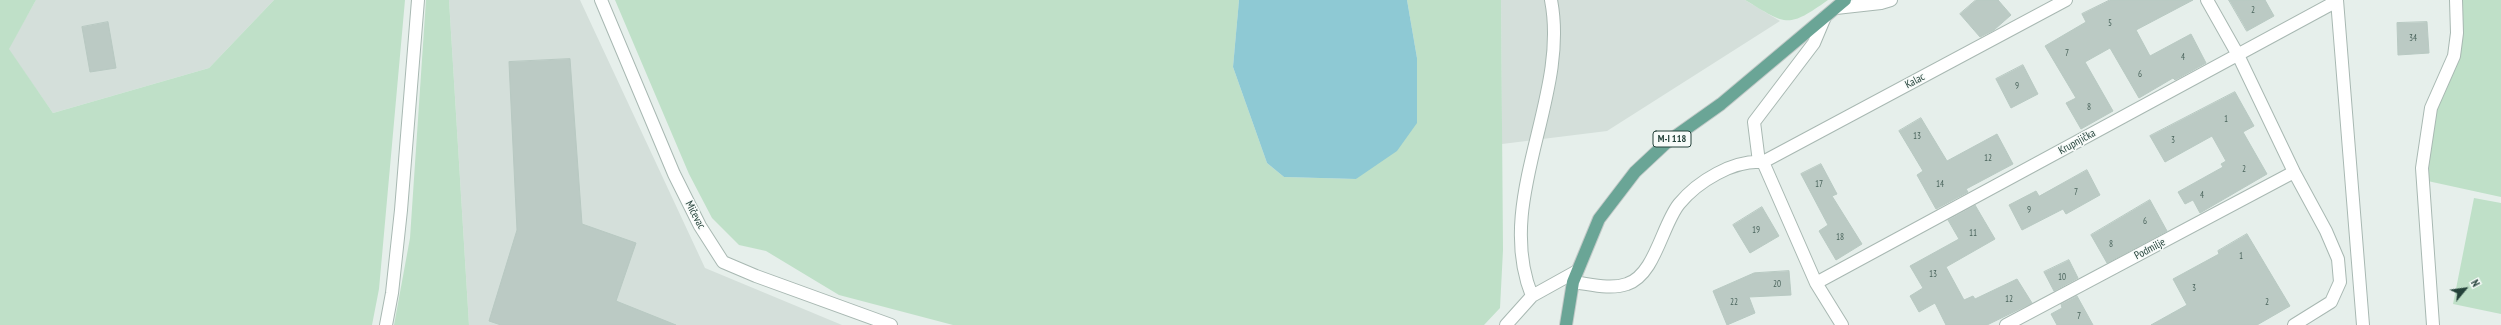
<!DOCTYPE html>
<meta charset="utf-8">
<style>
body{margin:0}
#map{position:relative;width:2501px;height:325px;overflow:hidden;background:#e6efeb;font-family:"PT Sans Narrow",sans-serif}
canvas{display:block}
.north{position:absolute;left:2445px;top:269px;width:40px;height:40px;-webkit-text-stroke:3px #f7fbf9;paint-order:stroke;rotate:61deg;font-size:11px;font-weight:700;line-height:16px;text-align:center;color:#24423a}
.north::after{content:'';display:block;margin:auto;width:14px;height:18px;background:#24423a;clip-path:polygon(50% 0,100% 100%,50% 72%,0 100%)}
</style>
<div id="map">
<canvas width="2501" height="325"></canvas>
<div class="north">N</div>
</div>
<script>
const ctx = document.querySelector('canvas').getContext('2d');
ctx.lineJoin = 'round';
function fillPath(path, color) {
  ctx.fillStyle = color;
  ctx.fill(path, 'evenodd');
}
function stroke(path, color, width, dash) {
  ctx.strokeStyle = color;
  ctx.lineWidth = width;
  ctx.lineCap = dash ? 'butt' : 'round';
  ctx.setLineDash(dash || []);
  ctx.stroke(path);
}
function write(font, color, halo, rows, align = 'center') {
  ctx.font = font + ' "PT Sans Narrow",sans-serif';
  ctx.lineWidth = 3;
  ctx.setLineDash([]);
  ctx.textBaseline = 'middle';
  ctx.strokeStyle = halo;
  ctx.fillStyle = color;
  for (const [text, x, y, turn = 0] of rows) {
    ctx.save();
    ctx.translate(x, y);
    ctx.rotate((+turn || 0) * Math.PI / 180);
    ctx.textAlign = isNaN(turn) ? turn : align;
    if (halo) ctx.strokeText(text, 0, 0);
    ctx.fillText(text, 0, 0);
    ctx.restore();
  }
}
const built = new Path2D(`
 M36 0H274L209 68 53 113 8 49Z
 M449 0H580L705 268 842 325H469Z
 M1501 0H1745L1780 21 1607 131 1502 144Z`);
const green = new Path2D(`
 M0 0H36L9 49 53 113 209 68 274 0H405L379 289 372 325H0Z
 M426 0H449L469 325H394L410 238Z
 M615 0H1239L1233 67 1267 163 1284 177 1356 179 1417 58 1407 0H1501L1503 250 1500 308 1484 325H953L839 295 766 251 739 245 712 218 689 174Z
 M1745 0H1828C1787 29 1787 25 1745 0Z
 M2456 0H2501V197L2423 180 2431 108 2454 55Z
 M2474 198 2501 203V314L2453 304Z`);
const water = new Path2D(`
 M1239 0H1407L1417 58V123L1397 151 1356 179 1284 177 1267 163 1233 67Z`);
const building = new Path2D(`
 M1976 0H1998L2011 15 1994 30 1980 37 1960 14Z
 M2110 0H2193L2136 30 2150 56 2191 34 2206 63 2175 80 2173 78 2139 98 2110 48 2085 62 2113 111 2081 129 2066 103 2076 98 2045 46 2086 22 2082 14Z
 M2229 0H2265L2274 16 2247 31Z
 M108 22 116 68 90 72 82 27Z
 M2427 22 2429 53 2398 55 2397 23Z
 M570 59 582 224 636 243 616 301 676 325H501L489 321 517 230 509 62Z
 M2023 65 2038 94 2011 108 1996 79Z
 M2235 92 2254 126 2243 132 2267 174 2200 213 2193 200 2185 204 2178 192 2223 167 2221 164 2226 161 2212 136 2165 162 2150 136Z
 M1921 118 1947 161 1997 134 2013 164 1966 189 1968 192 1936 209 1917 175 1923 171 1899 131Z
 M1821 164 1837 194 1832 196 1862 244 1836 260 1819 231 1828 225 1801 174Z
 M2087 170 2100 195 2066 214 2063 209 2022 230 2009 205 2036 191 2039 196Z
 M2150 200 2167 231 2107 263 2091 235Z
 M1975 205 1995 239 1946 267 1964 300 1973 296 1975 299 2017 279 2032 303 1987 325H1946L1935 303 1919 312 1910 296 1923 288 1910 266 1959 239 1948 220Z
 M1762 207 1779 236 1750 253 1733 225Z
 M2247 234 2290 306 2257 325H2151L2187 305 2173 279 2219 254 2218 251Z
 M2069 260 2078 278 2054 291 2044 272Z
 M1789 271 1791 295 1749 297 1755 313 1727 325 1713 291 1754 273Z
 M2077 296 2093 325H2057L2051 314 2062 308 2061 304Z`);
const minor = new Path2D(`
 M601 0 674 174 700 226 723 262 756 276 891 325
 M2207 0 2238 55 2294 172 2326 231 2338 259 2340 282 2331 302 2294 325
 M2337 0 2363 325
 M1836 8 1881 3 1891 0
 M1759 162 1754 122 1814 43 1825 17
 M1763 162 2066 0
 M1573 282C1590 284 1610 290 1627 284 1655 275 1662 225 1679 204 1698 181 1733 160 1763 162L1816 283 1842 325
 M1816 283 2337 1
 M1532 296C1493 200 1570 98 1551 0
 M386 325 392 293 401 210 418 0
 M1506 325 1532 296 1577 271
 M2006 325 2294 172
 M2433 325 2422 168 2431 108 2454 56 2457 33 2456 0`);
const major = new Path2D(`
 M1566 325 1573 282 1599 219 1635 172 1666 143 1721 104 1845 0`);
const numberNames = [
 ["2",2253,10],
 ["5",2110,23],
 ["34",2413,38],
 ["7",2067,53],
 ["4",2183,57],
 ["6",2140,74],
 ["9",2017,86],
 ["8",2089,107],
 ["1",2226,119],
 ["13",1917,136],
 ["3",2173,140],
 ["12",1988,158],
 ["2",2244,169],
 ["17",1819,184],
 ["14",1940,184],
 ["7",2076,192],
 ["4",2202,195],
 ["9",2029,210],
 ["6",2145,221],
 ["19",1756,230],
 ["11",1973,233],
 ["18",1840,237],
 ["8",2111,244],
 ["1",2241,256],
 ["13",1933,274],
 ["10",2062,277],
 ["20",1777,284],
 ["3",2194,288],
 ["12",2009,299],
 ["22",1734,302],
 ["2",2267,302],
 ["7",2079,316]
];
const shields = [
 [1672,139,38]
];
const shieldNames = [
 ["M-I 118",1672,139]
];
const streetNames = [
 ["Kalac",1915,81,-28],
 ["Krupnjička",2077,142,-29],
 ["Mičevac",695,215,62],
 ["Podmilje",2150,249,-28]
];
fillPath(built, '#d4dfda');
fillPath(green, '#bfe0c8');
fillPath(water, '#8ec9d4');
fillPath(building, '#bbcac4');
stroke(building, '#b8c9c2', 1);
stroke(minor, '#a8b8b2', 14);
stroke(major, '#c2cac8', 14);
stroke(minor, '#fff', 12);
stroke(major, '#6aa596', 12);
write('9px', '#4a645c', null, numberNames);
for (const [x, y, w] of shields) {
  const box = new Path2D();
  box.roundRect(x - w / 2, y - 8, w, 16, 3);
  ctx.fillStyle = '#f7fbf9';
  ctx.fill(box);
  stroke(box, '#24423a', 1);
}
write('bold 10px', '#24423a', null, shieldNames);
write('11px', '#24423a', '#f7fbf9', streetNames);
</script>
